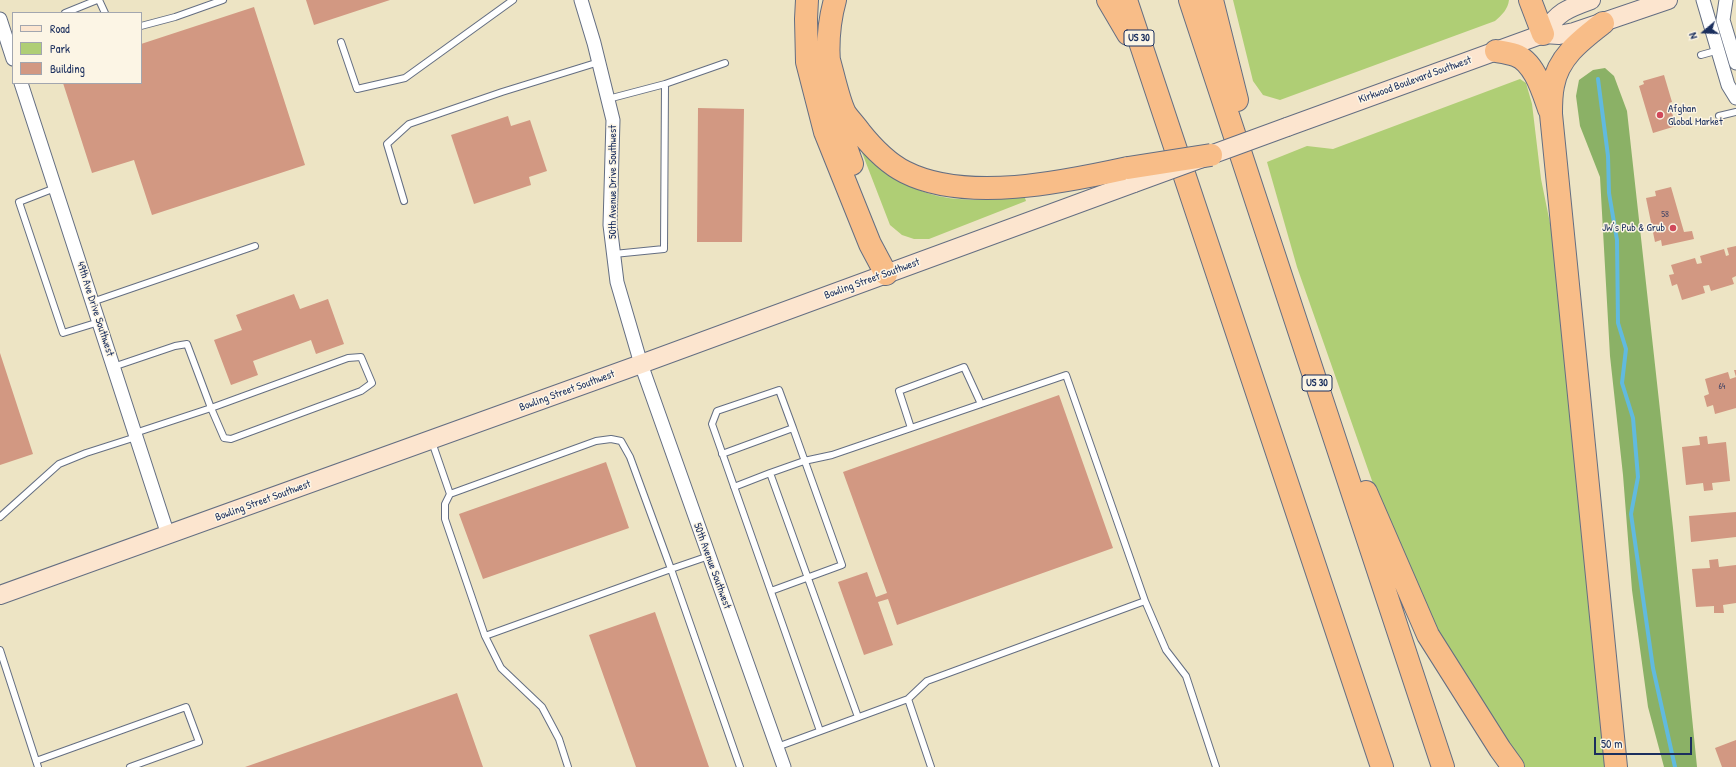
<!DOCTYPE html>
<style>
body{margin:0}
#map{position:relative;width:1736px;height:767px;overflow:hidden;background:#ede4c4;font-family:"Patrick Hand",sans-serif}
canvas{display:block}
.legend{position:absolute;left:12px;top:12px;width:130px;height:72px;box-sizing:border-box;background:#fcf5e5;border:1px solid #a2a6af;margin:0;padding:5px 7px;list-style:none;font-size:12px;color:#1b2f5e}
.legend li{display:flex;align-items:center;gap:8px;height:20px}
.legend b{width:20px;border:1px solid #a2a6af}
.north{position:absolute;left:1684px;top:12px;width:40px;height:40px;-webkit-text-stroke:3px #fcf5e5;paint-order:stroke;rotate:251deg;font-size:11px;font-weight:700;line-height:16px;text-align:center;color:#1b2f5e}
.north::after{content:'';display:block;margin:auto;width:14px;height:18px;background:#1b2f5e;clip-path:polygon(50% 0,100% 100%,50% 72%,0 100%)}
.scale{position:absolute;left:1594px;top:737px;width:98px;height:18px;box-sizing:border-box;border:2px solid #1b2f5e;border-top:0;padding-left:5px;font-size:12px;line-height:14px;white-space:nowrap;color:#1b2f5e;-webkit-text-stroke:3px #fcf5e5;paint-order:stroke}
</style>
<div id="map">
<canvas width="1736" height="767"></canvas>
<ul class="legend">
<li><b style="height:5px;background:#fce5cf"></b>Road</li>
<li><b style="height:11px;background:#afce75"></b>Park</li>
<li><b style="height:11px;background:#d29882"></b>Building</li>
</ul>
<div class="north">N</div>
<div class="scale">50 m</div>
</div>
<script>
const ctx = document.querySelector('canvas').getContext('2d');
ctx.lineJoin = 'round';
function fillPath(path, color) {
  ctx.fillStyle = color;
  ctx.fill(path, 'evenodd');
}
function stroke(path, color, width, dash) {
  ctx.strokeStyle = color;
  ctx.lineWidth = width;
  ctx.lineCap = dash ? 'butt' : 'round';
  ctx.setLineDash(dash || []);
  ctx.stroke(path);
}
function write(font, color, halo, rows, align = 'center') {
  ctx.font = font + ' "Patrick Hand",sans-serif';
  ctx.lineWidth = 3;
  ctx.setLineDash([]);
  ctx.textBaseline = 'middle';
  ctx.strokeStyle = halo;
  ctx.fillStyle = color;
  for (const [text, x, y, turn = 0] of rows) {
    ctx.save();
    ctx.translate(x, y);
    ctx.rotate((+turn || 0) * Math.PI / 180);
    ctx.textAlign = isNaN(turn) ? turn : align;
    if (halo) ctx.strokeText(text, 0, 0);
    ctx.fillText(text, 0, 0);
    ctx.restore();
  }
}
const green = new Path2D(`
 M1233 0H1509C1508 9 1502 15 1495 21L1280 100 1263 95 1253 81Z
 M1520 79 1526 83 1532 104 1541 179 1552 233 1607 767H1525L1453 660 1416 590 1390 532 1297 267 1267 162 1307 146 1333 149Z
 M861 150C868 157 875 164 884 170 928 204 972 203 1024 195L1026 201 929 239H914L902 235 890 225Z`);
const forest = new Path2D(`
 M1605 68 1614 76 1627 111 1673 528 1697 767H1664L1648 707 1632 590 1623 475 1610 356 1600 177 1580 126 1576 96 1579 80 1593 70Z`);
const stream = new Path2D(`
 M1598 79 1608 156 1609 193 1617 240 1618 323 1626 349 1622 383 1633 418 1638 477 1631 514 1653 668 1675 767`);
const building = new Path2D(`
 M306 0H390L314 25Z
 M254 7 305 165 152 215 134 160 92 173 63 83H141V44Z
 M1664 75 1672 102 1669 103 1676 126 1653 133 1639 86 1644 84 1643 81Z
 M698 108 744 109 742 242H697Z
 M508 116 511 126 530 120 547 171 529 177 531 185 474 204 451 135Z
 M1671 187 1684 232 1692 231 1694 239 1662 246 1661 240 1655 242 1646 198 1656 196 1655 191Z
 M1736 246V276L1732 278 1734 284 1711 291 1709 285 1703 286 1705 293 1682 300 1677 284 1672 286 1669 275 1674 274 1671 265 1695 258 1697 264 1702 263 1700 256 1724 249 1726 256 1729 255 1727 248Z
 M294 294 300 309 328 299 344 344 316 354 311 340 253 361 258 375 231 385 214 340 242 330 236 315Z
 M0 353 33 454 0 465Z
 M1734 370H1736V408L1715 414 1713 405 1707 407 1704 396 1709 394 1705 379 1728 372 1730 379 1736 377Z
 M1059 395 1113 548 897 625 888 599 878 602 893 645 864 655 838 582 867 572 876 597 887 593 843 472Z
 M1707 436 1708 444 1726 442 1730 481 1712 483 1713 490 1704 491 1703 483 1686 485 1682 447 1700 445 1699 437Z
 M606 462 629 528 483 579 459 514Z
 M1736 512V537L1691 542 1689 516Z
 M1718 559 1719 567 1736 565V603L1723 605 1724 613H1714V606L1696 607 1692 569 1710 568 1709 560Z
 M655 612 709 767H636L589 635Z
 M457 693 483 767H245Z
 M1736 740V767H1722L1715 748Z`);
const service = new Path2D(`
 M99 0 105 13
 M65 13 97 0
 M141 26 175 17 223 0
 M341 42 357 89 405 78 513 0
 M1701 55 1719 50
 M665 84 725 63
 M608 99 665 84 664 249 614 254
 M1719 116 1736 112
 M55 188 19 202 63 333 99 322
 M404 201 387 144 409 124 502 92 599 62
 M92 302 255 246
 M361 357 372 383 361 391 231 439 224 438 211 408 348 358Z
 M113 367 175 346 187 344 211 408 135 433
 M911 428 899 391 964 367 981 404
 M432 442 450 494 596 441 611 439 621 441 630 457 671 569 709 556
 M722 454 793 428 779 390 717 411 712 424 820 731
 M734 487 770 473
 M450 494 445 504V519L485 636 501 668 542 707 559 739 568 767
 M0 517 59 464 86 453 136 437
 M771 591 842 565 793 428
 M1145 601 1166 650 1186 676 1216 767
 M485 636 671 569 740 767
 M0 650 38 767
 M858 717 770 473 804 461 832 455 1066 375 1145 601 927 681 908 699
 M777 747 908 699 931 767
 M36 761 186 707 199 742 130 767`);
const minor = new Path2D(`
 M581 0 594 43 613 120 610 225 617 282 641 364 784 767
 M1703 0 1728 85 1736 98
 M1726 0 1723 20 1736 63
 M0 19 13 59
 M21 83 168 535`);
const secondary = new Path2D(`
 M1543 34C1558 12 1566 9 1591 0
 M1287 127 1543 34 1559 35 1574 32 1668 0
 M0 595 641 364 1134 183`);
const motorway = new Path2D(`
 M807 0 806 19 807 62 825 132 870 244 886 274
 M835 0C820 53 833 114 852 164
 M1108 0 1128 34
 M1126 0 1382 767
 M1190 0 1443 767
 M1212 0 1237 100
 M1530 0 1543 34
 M1603 23C1581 40 1558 57 1553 86 1551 95 1551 105 1551 114L1616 767
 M1496 51C1502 52 1509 53 1515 55 1534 61 1543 92 1549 109
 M829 60C833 74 839 102 845 113 849 119 855 125 860 132 872 147 887 163 905 172 966 203 1064 182 1128 168
 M1366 492 1428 635 1500 749 1513 767`);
const secondaryBridge = new Path2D(`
 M1134 183 1287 127`);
const motorwayBridge = new Path2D(`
 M1128 168 1211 155`);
const markers = [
 [1660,115,4,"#d1495b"],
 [1673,228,4,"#d1495b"]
];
const numberNames = [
 ["58",1665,215],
 ["64",1722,387]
];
const shields = [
 [1139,38,30],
 [1317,383,30]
];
const shieldNames = [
 ["US 30",1139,38],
 ["US 30",1317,383]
];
const streetNames = [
 ["Kirkwood Boulevard Southwest",1415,80,-20],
 ["50th Avenue Drive Southwest",613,182,-90],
 ["Bowling Street Southwest",872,279,-20],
 ["49th Ave Drive Southwest",95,309,72],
 ["Bowling Street Southwest",567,391,-20],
 ["Bowling Street Southwest",263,501,-20],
 ["50th Avenue Southwest",712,566,70]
];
const poiNames = [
 ["Afghan",1668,109],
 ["Global Market",1668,122],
 ["JW's Pub & Grub",1665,228,"right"]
];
fillPath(green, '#afce75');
fillPath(forest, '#8bb166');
stroke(stream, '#61badf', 4);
fillPath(building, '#d29882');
stroke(service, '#646e82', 8);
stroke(minor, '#646e82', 15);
stroke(secondary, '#646e82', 20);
stroke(motorway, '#646e82', 24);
stroke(service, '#fff', 6);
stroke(minor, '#fff', 13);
stroke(secondary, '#fce5cf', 18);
stroke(motorway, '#f8bd88', 22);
stroke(secondaryBridge, '#646e82', 20, []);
stroke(motorwayBridge, '#646e82', 24, []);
stroke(secondaryBridge, '#fce5cf', 18);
stroke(motorwayBridge, '#f8bd88', 22);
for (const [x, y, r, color] of markers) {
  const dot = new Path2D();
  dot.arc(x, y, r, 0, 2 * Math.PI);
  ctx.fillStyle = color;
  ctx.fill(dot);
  stroke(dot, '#fcf5e5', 1.5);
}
write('9px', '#494967', null, numberNames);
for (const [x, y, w] of shields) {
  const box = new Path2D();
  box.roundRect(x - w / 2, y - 8, w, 16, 3);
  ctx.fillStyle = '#fcf5e5';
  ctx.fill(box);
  stroke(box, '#1b2f5e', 1);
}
write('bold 10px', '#1b2f5e', null, shieldNames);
write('11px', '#1b2f5e', '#fcf5e5', streetNames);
write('11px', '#1b2f5e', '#fcf5e5', poiNames, 'left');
</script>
